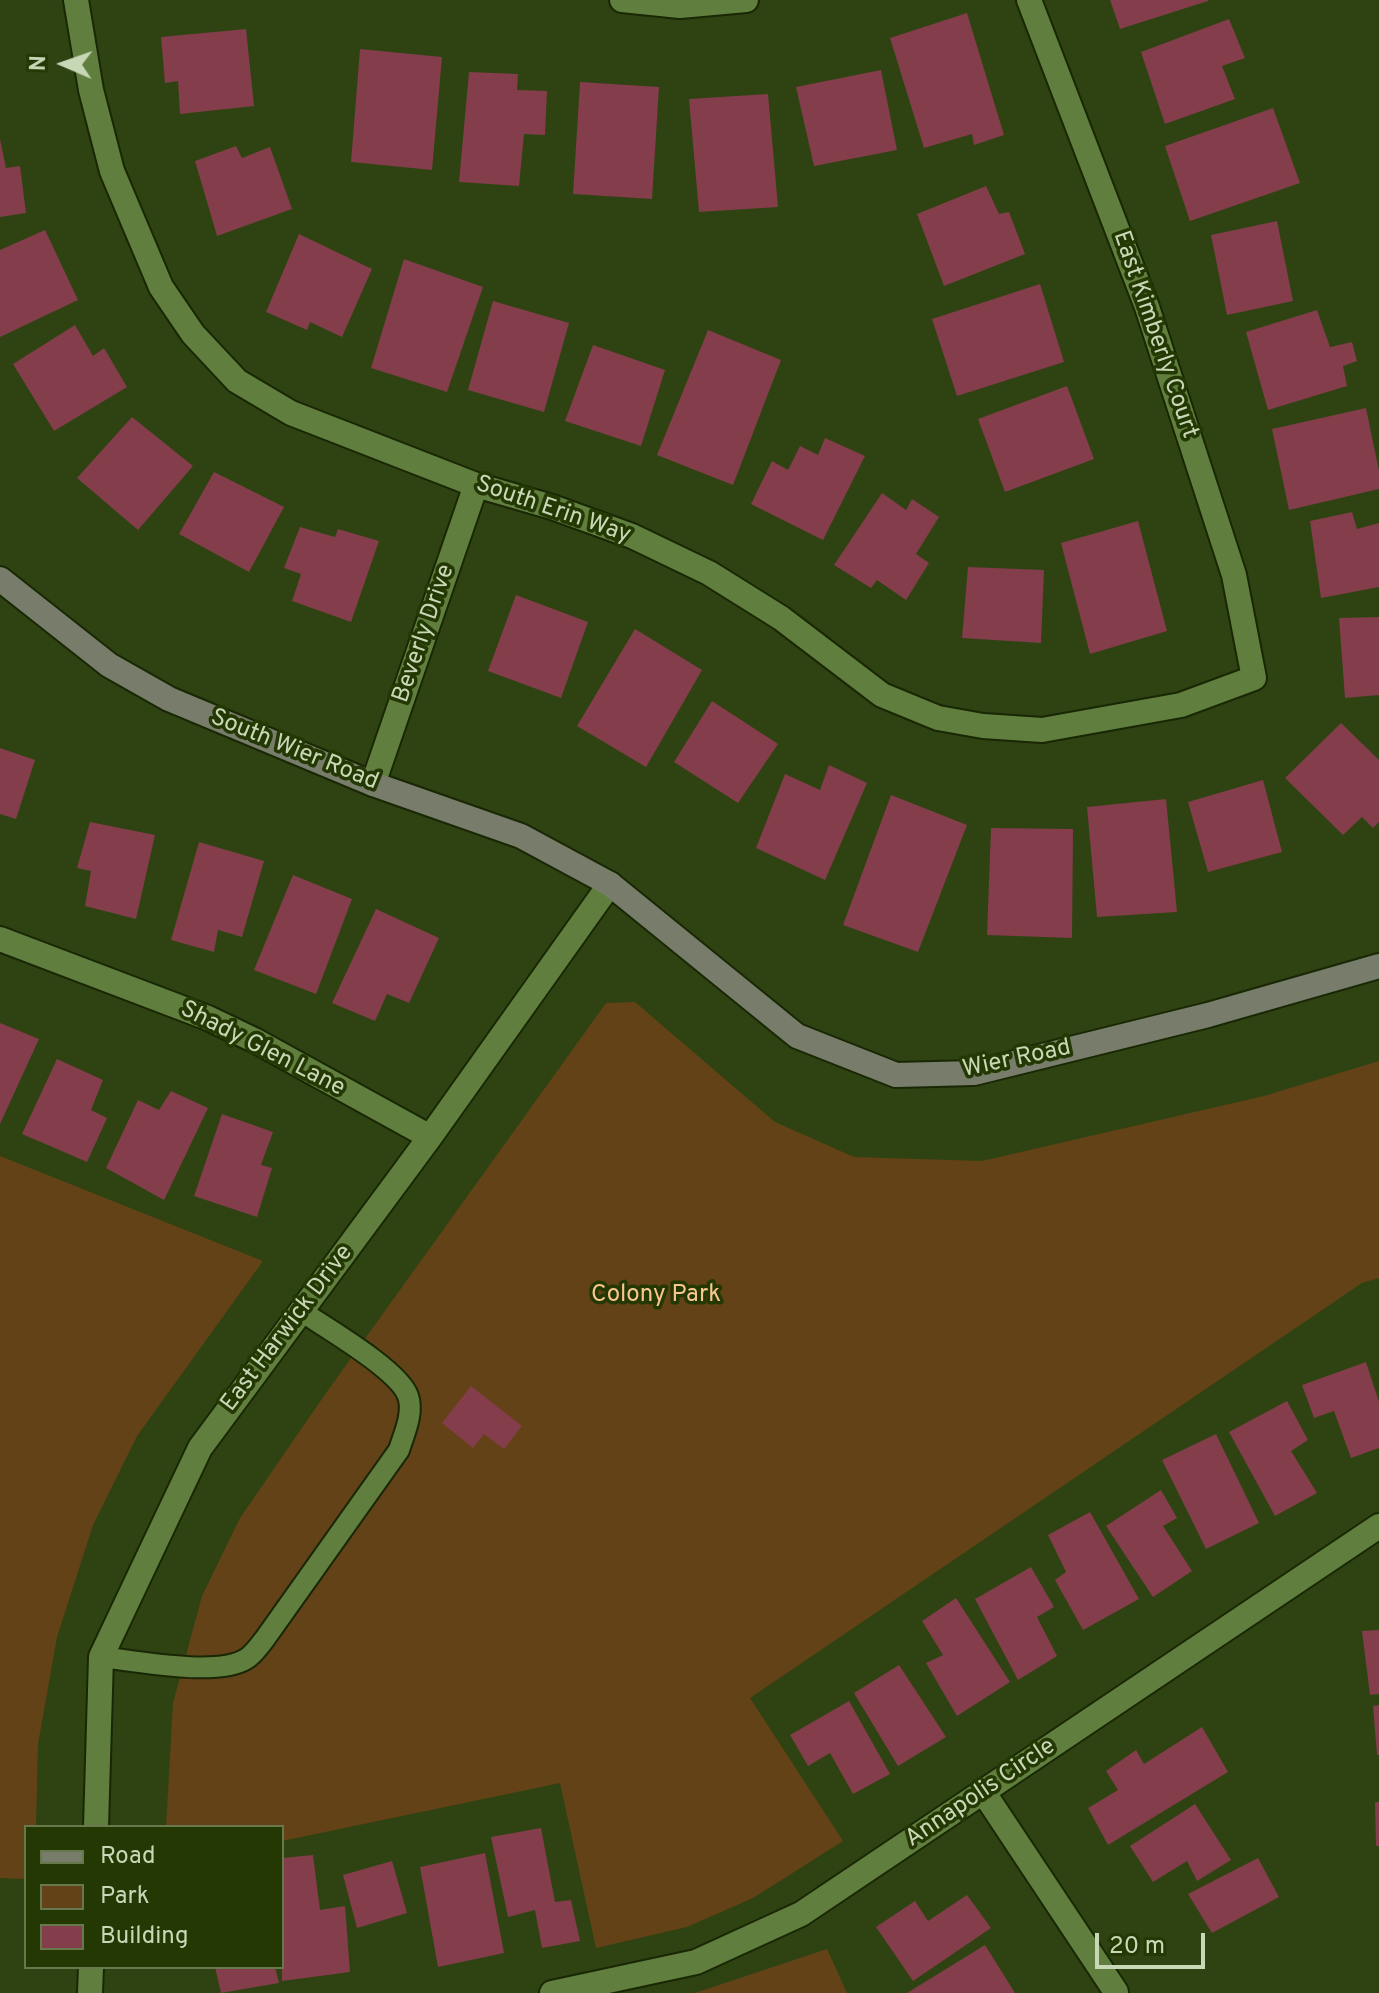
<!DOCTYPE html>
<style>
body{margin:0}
#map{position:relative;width:1379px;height:1993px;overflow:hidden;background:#2e4311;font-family:Overpass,sans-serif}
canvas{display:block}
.legend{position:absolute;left:24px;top:1825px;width:260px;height:144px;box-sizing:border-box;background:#243804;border:2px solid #66784c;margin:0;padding:10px 14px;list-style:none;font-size:24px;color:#c8d8b7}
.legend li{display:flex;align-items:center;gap:16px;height:40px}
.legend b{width:40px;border:2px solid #66784c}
.north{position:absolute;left:24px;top:24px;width:80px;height:80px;-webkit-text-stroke:6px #243804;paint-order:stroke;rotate:272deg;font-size:22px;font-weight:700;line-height:32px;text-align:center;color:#c8d8b7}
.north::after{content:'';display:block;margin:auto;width:28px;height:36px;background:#c8d8b7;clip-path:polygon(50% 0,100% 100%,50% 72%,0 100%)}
.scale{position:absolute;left:1095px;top:1933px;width:110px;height:36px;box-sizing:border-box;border:4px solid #c8d8b7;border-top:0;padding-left:10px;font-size:24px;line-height:28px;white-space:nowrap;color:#c8d8b7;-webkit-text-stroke:6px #243804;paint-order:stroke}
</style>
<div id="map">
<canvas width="1379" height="1993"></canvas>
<ul class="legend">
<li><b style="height:10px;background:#787d6b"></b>Road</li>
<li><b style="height:22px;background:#644217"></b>Park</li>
<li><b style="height:22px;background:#833d4b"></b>Building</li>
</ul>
<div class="north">N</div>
<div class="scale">20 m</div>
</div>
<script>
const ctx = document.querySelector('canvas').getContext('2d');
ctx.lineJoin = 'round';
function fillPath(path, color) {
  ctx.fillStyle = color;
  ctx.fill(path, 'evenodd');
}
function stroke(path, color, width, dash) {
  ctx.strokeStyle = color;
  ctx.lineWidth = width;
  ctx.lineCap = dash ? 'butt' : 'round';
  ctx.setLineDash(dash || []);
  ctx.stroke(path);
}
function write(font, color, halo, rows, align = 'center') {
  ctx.font = font + ' Overpass,sans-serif';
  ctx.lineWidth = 7;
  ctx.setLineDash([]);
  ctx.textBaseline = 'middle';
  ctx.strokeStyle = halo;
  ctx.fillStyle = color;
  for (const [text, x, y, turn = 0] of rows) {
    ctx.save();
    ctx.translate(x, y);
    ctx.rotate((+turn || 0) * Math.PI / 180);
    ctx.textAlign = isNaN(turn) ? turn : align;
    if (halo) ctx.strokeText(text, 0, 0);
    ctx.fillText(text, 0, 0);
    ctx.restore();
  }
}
const green = new Path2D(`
 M635 1002 775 1122 854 1157 982 1161 1264 1096 1379 1061V1278L1362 1283 750 1698 843 1841 753 1898 687 1927 596 1948 560 1783 282 1841V1827H166L173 1703 202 1596 240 1518 326 1393 606 1003Z
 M0 1156 263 1261 137 1436 93 1525 57 1637 38 1744 36 1827H26V1879L0 1878Z
 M827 1949 847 1993H695Z`);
const building = new Path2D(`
 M1110 0H1208V1L1120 29Z
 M967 13 1004 135 974 145 972 134 924 148 890 38Z
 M1229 19 1245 58 1222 66 1235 99 1165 124 1141 52Z
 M246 29 254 106 180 114 178 81 165 83 161 37Z
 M360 49 442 57 432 170 351 162Z
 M881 70 897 150 814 166 796 87Z
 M469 72 518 74 517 90 547 91 545 135 524 134 519 186 459 182Z
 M580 82 659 87 652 199 573 194Z
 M768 94 778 207 699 212 689 99Z
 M1273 108 1300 183 1190 221 1165 146Z
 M0 139 6 168 20 166 26 213 0 217Z
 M236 146 242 158 270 147 292 209 217 236 195 161Z
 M986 186 999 214 1009 212 1025 254 944 286 917 214Z
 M1277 221 1293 301 1227 315 1211 235Z
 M45 230 78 300 0 337V250Z
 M299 234 372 269 342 337 310 322 307 330 266 312Z
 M404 259 483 287 447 392 371 368Z
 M1040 284 1064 362 957 396 932 319Z
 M493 301 569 323 544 412 468 390Z
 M1317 310 1330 347 1352 342 1357 361 1343 366 1347 386 1268 410 1246 332Z
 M75 325 93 356 104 348 127 387 54 431 13 364Z
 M708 330 781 360 733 485 657 455Z
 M593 345 665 370 641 446 565 421Z
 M1067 386 1094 459 1005 492 978 419Z
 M1366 408 1379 471V489L1289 510 1272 429Z
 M132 417 193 466 138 530 77 478Z
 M825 438 865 456 823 540 751 504 772 461 788 470 800 446 818 455Z
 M214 472 284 507 249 572 179 534Z
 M882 493 906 510 912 499 939 517 916 554 929 563 906 600 877 580 871 588 834 565Z
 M1352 512 1357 529 1379 523V587L1321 598 1310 521Z
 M1138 521 1167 631 1090 654 1061 543Z
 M300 527 335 537 338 529 379 541 351 622 292 601 301 574 284 568Z
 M968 567 1044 570 1041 643 962 638Z
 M516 595 588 622 561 698 488 671Z
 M1379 617V695L1345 698 1339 618Z
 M635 629 702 670 646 767 577 726Z
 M712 701 778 744 738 803 674 762Z
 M1341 723 1379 760V822L1373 828 1362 817 1343 835 1285 778Z
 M0 748 35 760 16 819 0 814Z
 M829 765 867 783 825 880 756 848 785 774 820 790Z
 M1263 780 1282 852 1208 872 1188 802Z
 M891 795 967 825 918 952 843 925Z
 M1166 799 1177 912 1097 917 1087 807Z
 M90 822 155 835 136 919 85 906 91 871 77 868Z
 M991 828 1073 829 1072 938 987 935Z
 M199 842 264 861 242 937 218 930 214 952 171 940Z
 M293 875 352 899 316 994 254 970Z
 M376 909 439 938 409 1003 387 994 375 1021 332 1003Z
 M0 1023 39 1039 0 1124Z
 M57 1059 103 1080 91 1110 107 1118 87 1162 22 1134Z
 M171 1091 208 1108 164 1200 106 1168 138 1100 159 1110Z
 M222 1114 273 1132 261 1165 272 1168 257 1217 194 1196Z
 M1366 1362 1379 1402V1448L1351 1458 1334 1411 1314 1418 1302 1385Z
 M471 1386 522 1426 504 1449 484 1434 473 1448 442 1423Z
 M1287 1401 1308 1440 1291 1451 1317 1493 1275 1516 1229 1432Z
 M1216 1434 1259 1523 1206 1549 1162 1460Z
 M1161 1490 1177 1518 1163 1526 1192 1571 1153 1597 1106 1526Z
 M1090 1512 1139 1599 1083 1630 1055 1580 1066 1572 1048 1535Z
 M1031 1567 1054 1607 1037 1617 1057 1656 1018 1680 975 1599Z
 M956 1598 1010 1682 957 1716 926 1663 943 1655 922 1621Z
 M1379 1630V1694L1370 1695 1362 1631Z
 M899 1665 946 1737 898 1766 854 1693Z
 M849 1701 890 1774 853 1794 830 1753 808 1766 790 1735Z
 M1379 1705V1755H1377L1373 1706Z
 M1202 1727 1228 1772 1108 1845 1088 1808 1118 1790 1106 1771 1136 1750 1144 1764Z
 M1375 1802H1379V1846H1376Z
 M1195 1804 1231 1860 1197 1881 1187 1861 1153 1882 1130 1846Z
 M541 1828 555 1902 571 1900 580 1941 542 1948 535 1910 508 1917 491 1837Z
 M485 1853 504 1953 438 1967 420 1867Z
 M313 1855 320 1910 345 1906 350 1972 282 1981V1858Z
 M1258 1858 1279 1897 1212 1933 1188 1894Z
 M392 1861 407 1913 357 1928 343 1875Z
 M967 1895 991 1928 913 1981 876 1927 915 1901 928 1921Z
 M985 1945 1015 1993H907Z
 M215 1967H275L279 1983 221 1993Z`);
const lane = new Path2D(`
 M101 1657C136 1661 217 1677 246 1659 253 1655 259 1646 264 1640L399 1450C404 1434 414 1413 408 1396 399 1370 326 1328 301 1311`);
const street = new Path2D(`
 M76 0 91 90 112 171 161 287 193 334 237 381 291 413 476 485 552 507 632 536 709 573 781 618 882 695 938 718 983 726 1042 730 1181 705 1254 678 1234 575 1147 307 1029 0
 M622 0 680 6 746 0
 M373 784 476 485
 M0 939 208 1018 256 1041 430 1137
 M984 1793 1116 1992
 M96 1827 101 1657 200 1448 430 1137 610 884
 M90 1993 91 1967
 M552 1993 696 1962 801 1914 1379 1526`);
const secondary = new Path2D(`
 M0 579 109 665 169 699 373 784 521 836 610 884 797 1036 896 1075 974 1073 1208 1015 1379 966`);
const streetNames = [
 ["East Kimberly Court",1154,335,71],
 ["South Erin Way",553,511,19],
 ["Beverly Drive",425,634,-71],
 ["South Wier Road",294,751,22],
 ["Shady Glen Lane",262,1050,27],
 ["Wier Road",1017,1060,-12],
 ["East Harwick Drive",288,1329,-53],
 ["Annapolis Circle",981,1794,-34]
];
const parkNames = [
 ["Colony Park",656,1296]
];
fillPath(green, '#644217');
fillPath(building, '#833d4b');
stroke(lane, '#192705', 24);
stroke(street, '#192705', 28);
stroke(secondary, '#192705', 28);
stroke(lane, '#607e3d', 20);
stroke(street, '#607e3d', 24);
stroke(secondary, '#787d6b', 24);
write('24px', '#c8d8b7', '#243804', streetNames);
write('24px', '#fac68d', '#243804', parkNames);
</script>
